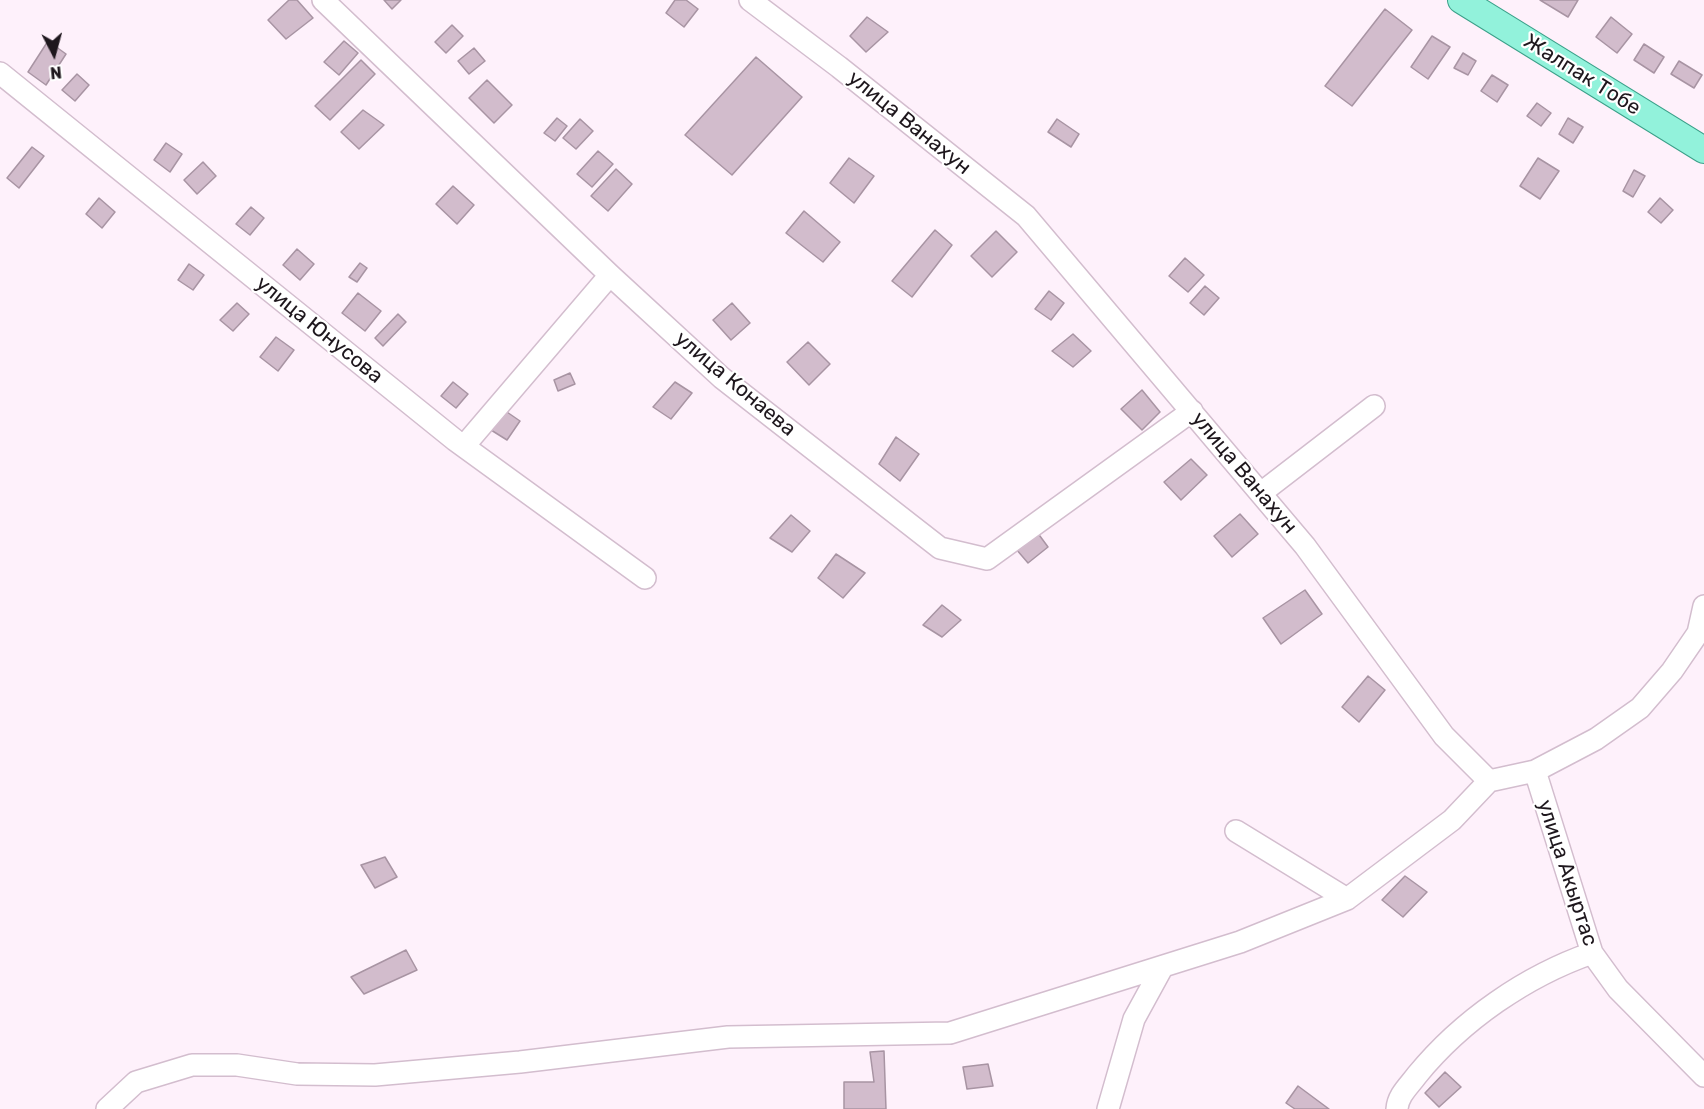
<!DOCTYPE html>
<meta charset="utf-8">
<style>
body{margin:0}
#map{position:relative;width:1704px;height:1109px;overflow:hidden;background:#fef1fb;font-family:Rubik,sans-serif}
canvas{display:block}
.north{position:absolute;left:24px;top:24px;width:60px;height:60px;-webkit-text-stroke:4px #fff;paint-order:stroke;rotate:174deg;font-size:16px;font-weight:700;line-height:24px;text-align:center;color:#1e171d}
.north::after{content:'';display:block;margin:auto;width:21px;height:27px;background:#1e171d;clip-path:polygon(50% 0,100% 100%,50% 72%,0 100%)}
</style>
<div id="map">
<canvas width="1704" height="1109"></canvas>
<div class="north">N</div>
</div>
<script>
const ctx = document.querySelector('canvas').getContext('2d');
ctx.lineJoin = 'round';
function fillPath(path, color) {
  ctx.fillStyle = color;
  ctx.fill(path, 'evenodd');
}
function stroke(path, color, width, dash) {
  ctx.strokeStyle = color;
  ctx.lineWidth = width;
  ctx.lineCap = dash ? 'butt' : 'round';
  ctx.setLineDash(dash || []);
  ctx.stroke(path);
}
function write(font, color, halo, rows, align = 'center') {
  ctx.font = font + ' Rubik,sans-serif';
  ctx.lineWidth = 4.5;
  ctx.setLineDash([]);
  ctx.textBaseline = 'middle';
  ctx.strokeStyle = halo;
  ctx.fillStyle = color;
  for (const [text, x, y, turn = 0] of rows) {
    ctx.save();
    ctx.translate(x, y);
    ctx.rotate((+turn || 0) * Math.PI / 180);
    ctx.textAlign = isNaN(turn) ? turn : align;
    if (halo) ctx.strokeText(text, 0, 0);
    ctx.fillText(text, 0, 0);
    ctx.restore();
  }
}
const building = new Path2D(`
 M289 0H297L313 18 286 39 268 20Z
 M384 0H401L392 9Z
 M675 0H686L698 9 684 27 666 13Z
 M1540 0H1578L1568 17Z
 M1385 9 1412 30 1352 106 1325 86Z
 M867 17 888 32 866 52 850 36Z
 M1611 17 1632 34 1617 53 1596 37Z
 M452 25 463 36 446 53 435 42Z
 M1432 36 1450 47 1428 79 1411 67Z
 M48 41 66 54 46 85 28 72Z
 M344 41 358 53 339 75 324 62Z
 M1644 44 1664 57 1654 73 1634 60Z
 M474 48 485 61 469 74 458 61Z
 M1463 53 1476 61 1468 75 1454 68Z
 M756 57 802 97 732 175 685 135Z
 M361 60 375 74 330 120 315 106Z
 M1679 61 1702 75 1694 88 1671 74Z
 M77 74 89 85 75 101 62 90Z
 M1492 75 1508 85 1497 102 1481 91Z
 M487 80 512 105 494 123 469 98Z
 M1537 103 1551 113 1541 126 1527 116Z
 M363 110 384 125 359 149 341 132Z
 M557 118 567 126 555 141 544 133Z
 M1568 118 1583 127 1573 143 1559 134Z
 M580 119 593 131 576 149 563 138Z
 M1057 119 1079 134 1071 147 1048 132Z
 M166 143 182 154 170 172 154 160Z
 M32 147 44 156 19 188 7 178Z
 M598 151 613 164 592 187 577 174Z
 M849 158 874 176 854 203 830 183Z
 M1538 158 1559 171 1540 199 1520 186Z
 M203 162 216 176 197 194 184 180Z
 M616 169 632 184 608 211 591 196Z
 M1634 170 1645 176 1633 197 1623 191Z
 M453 186 474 205 457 224 436 204Z
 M99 198 115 212 102 228 86 214Z
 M1660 198 1673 210 1661 223 1648 212Z
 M251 207 264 218 250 235 236 224Z
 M804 211 840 242 823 262 786 233Z
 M935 230 952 245 912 297 892 281Z
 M996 231 1017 252 992 277 971 256Z
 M297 249 314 264 300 280 283 265Z
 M1185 258 1204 275 1188 292 1169 276Z
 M360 263 367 268 357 282 349 277Z
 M189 264 204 275 193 290 178 280Z
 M1205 286 1219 298 1204 315 1190 303Z
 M1049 291 1064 303 1051 320 1035 309Z
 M358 293 381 311 365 331 342 313Z
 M237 303 249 314 233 331 220 320Z
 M732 303 750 323 731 340 713 320Z
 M398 314 406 322 383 346 375 338Z
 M1073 334 1091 351 1073 367 1052 351Z
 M276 337 294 350 278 371 260 357Z
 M808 342 830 364 809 385 787 362Z
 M570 373 575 384 558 391 554 380Z
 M453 382 468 394 456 408 441 396Z
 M675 382 692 393 671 419 653 407Z
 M1142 390 1160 412 1142 430 1121 409Z
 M504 410 520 421 507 440 491 430Z
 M896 437 919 454 900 481 879 464Z
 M1191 459 1207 475 1181 500 1164 482Z
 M1240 514 1258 534 1232 557 1214 536Z
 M791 515 810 531 792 552 770 538Z
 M1037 532 1048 547 1028 563 1016 549Z
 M836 554 865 573 843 598 818 578Z
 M1305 590 1322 614 1281 644 1263 618Z
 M942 605 961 620 942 637 923 625Z
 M1368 676 1385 690 1359 722 1342 707Z
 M385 857 397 877 375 888 361 865Z
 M1405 876 1427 892 1403 917 1382 900Z
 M406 950 417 970 364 994 351 977Z
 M884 1051 886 1109H844V1082H874L870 1052Z
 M988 1064 993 1086 967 1089 963 1067Z
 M1445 1072 1461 1087 1439 1107 1425 1093Z
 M1298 1086 1329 1109H1295L1286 1103Z`);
const minor = new Path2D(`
 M323 0 610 275 722 378 940 548 987 559 1192 411
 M750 0 839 67 1026 216 1305 546 1444 736 1489 781 1535 771 1596 739 1640 708 1672 671 1698 633 1704 606
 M0 73 455 440 645 578
 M464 446 610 275
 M1261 493 1374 406
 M1535 771 1592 953 1618 989 1704 1076
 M1236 831 1347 899
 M107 1109 136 1082 192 1065H237L297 1074 375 1075 520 1062 728 1037 950 1033 1240 942 1347 899 1452 820 1489 781
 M1108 1109 1134 1019 1163 966
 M1397 1109C1398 1095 1409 1086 1417 1075 1462 1020 1526 976 1592 953`);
const major = new Path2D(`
 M1461 0 1704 150`);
const streetNames = [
 ["Жалпак Тобе",1582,75,32],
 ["улица Ванахун",909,123,39],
 ["улица Юнусова",319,330,39],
 ["улица Конаева",735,384,40],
 ["улица Ванахун",1244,473,50],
 ["улица Акыртас",1567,873,72]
];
fillPath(building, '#d2bccc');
stroke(building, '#a894a3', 1.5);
stroke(minor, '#d3bdce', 24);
stroke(major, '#3ba089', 28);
stroke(minor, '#fff', 21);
stroke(major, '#92f2db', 26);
write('21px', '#1e171d', '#fff', streetNames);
</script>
